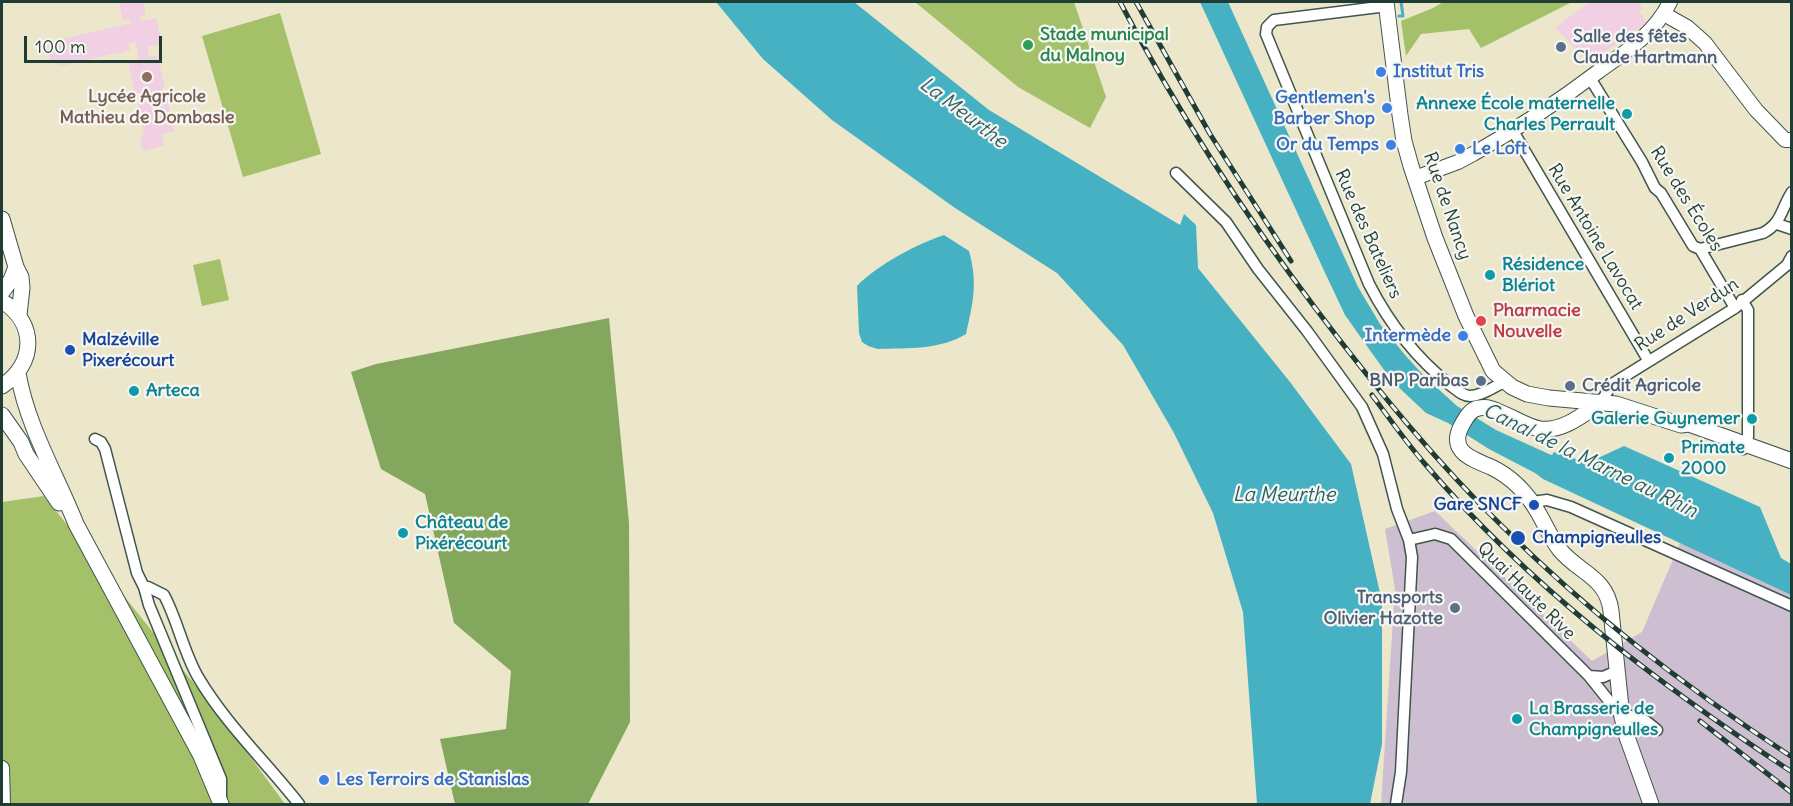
<!DOCTYPE html>
<meta charset="utf-8">
<style>
body{margin:0}
#map{position:relative;width:1793px;height:806px;overflow:hidden;background:#ece6cb;font-family:Delius,sans-serif}
canvas{display:block}
.frame{position:absolute;inset:0;border:3px solid #1f3d34;pointer-events:none}
.scale{position:absolute;left:24px;top:36px;width:138px;height:27px;box-sizing:border-box;border:3px solid #1f3d34;border-top:0;padding-left:8px;font-size:18px;line-height:21px;white-space:nowrap;color:#1f3d34;-webkit-text-stroke:4px #f6f6f2;paint-order:stroke}
</style>
<div id="map">
<canvas width="1793" height="806"></canvas>
<div class="frame"></div>
<div class="scale">100 m</div>
</div>
<script>
const ctx = document.querySelector('canvas').getContext('2d');
ctx.lineJoin = 'round';
function fillPath(path, color) {
  ctx.fillStyle = color;
  ctx.fill(path, 'evenodd');
}
function stroke(path, color, width, dash) {
  ctx.strokeStyle = color;
  ctx.lineWidth = width;
  ctx.lineCap = dash ? 'butt' : 'round';
  ctx.setLineDash(dash || []);
  ctx.stroke(path);
}
function write(font, color, halo, rows, align = 'center') {
  ctx.font = font + ' Delius,sans-serif';
  ctx.lineWidth = 4.5;
  ctx.setLineDash([]);
  ctx.textBaseline = 'middle';
  ctx.strokeStyle = halo;
  ctx.fillStyle = color;
  for (const [text, x, y, turn = 0] of rows) {
    ctx.save();
    ctx.translate(x, y);
    ctx.rotate((+turn || 0) * Math.PI / 180);
    ctx.textAlign = isNaN(turn) ? turn : align;
    if (halo) ctx.strokeText(text, 0, 0);
    ctx.fillText(text, 0, 0);
    ctx.restore();
  }
}
const built = new Path2D(`
 M119 2H143L146 15 140 16 141 21 156 18 162 43 147 47 149 57 157 55 165 87 162 88 164 98H167L174 131 162 134 164 146 143 151 140 140 144 134 138 104 150 102 147 91 135 94 128 62 139 59 136 42 129 44 130 50 66 65 59 66 57 60 51 62 47 47 54 45 53 41 131 23 130 19 123 20Z
 M1589 2H1638L1643 8 1639 11 1647 23 1583 67 1582 66 1585 58 1555 28Z`);
const industrial = new Path2D(`
 M1435 511 1592 661 1642 632 1680 543 1791 595V804H1381L1395 589 1385 529Z`);
const green = new Path2D(`
 M915 2H1074L1106 97 1090 128 1018 87Z
 M1443 2H1572L1481 48 1469 29 1421 34 1406 56 1401 21 1433 8Z
 M280 13 321 154 243 177 202 36Z
 M220 259 229 300 202 306 193 265Z
 M44 496 224 721 285 804H2V502Z`);
const forest = new Path2D(`
 M609 318 629 523 630 722 588 804H455L440 739 506 729 511 671 454 623 425 494 381 469 351 372 376 364Z`);
const water = new Path2D(`
 M716 2H854L989 110 1180 225 1184 214 1196 225 1198 268 1290 382 1351 464 1382 602V744L1370 804H1257L1243 612 1213 513 1174 433 1123 345 1057 273 955 208 832 120 763 59Z
 M1200 2H1228L1358 287 1380 324 1405 355 1425 377 1457 406 1496 430 1549 454 1552 455 1554 452 1582 461 1598 458 1624 446 1760 507 1781 558 1791 564V595L1543 479 1535 473 1489 449 1448 423 1426 413 1392 381 1369 349 1345 315 1327 277Z
 M944 235 969 251C978 283 973 303 966 334 940 350 907 348 878 349L868 346 862 342 859 333 857 286C877 265 917 244 944 235Z`);
const stream = new Path2D(`
 M1399 16H1403L1401 2`);
const minor = new Path2D(`
 M1387 6 1274 20 1267 27 1266 34 1369 284C1389 323 1416 358 1450 385 1456 389 1462 396 1470 396 1481 396 1494 387 1504 382
 M1590 78 1642 162 1655 188 1661 193 1693 246 1700 249 1735 308
 M1513 131 1648 360
 M1176 173 1226 222 1258 269 1307 331 1362 407 1383 454 1397 509 1409 540 1412 557 1401 772 1396 804
 M1777 224 1792 229
 M1700 249 1763 233C1782 223 1781 209 1792 192
 M1742 300 1748 310V437L1743 449
 M1601 402 1612 384 1735 308 1787 265 1792 256
 M95 439 101 442 105 449 137 573 144 587H148L164 595C178 621 183 651 198 677 225 723 266 762 299 804
 M1532 502 1547 500 1571 507 1792 606
 M1409 540 1435 534 1451 539 1589 676 1622 717C1638 713 1645 720 1657 730
 M144 587 149 605 221 779V798
 M1589 676 1603 677 1617 671`);
const tertiary = new Path2D(`
 M1664 14 1687 27 1705 43 1756 110 1785 140H1792
 M1415 178 1458 162 1473 154C1517 129 1558 102 1599 71 1627 51 1655 33 1670 2
 M2 768 3 804`);
const secondary = new Path2D(`
 M1386 2 1400 115 1404 141 1411 166 1435 238 1466 316 1493 371 1512 387 1527 394 1549 398 1616 404 1681 425 1689 424 1792 461
 M2 219 16 267 21 277 22 288 19 315
 M2 292 11 280 16 267
 M2 301C37 323 36 364 2 386
 M18 373C27 426 56 474 76 524L201 756 221 804
 M1601 402C1584 414 1563 432 1540 429 1528 427 1516 419 1506 415 1497 411 1489 406 1479 408 1471 409 1467 416 1463 423 1447 450 1469 458 1491 467 1512 477 1528 494 1539 514 1546 526 1551 539 1560 550 1579 573 1607 577 1611 611L1622 717 1627 737 1651 804
 M2 415 21 442 26 454 59 503`);
const rail = new Path2D(`
 M1120 2C1177 111 1244 214 1319 313 1376 388 1435 461 1503 527 1590 614 1689 690 1792 757
 M1136 2 1210 134 1291 261
 M1372 395C1389 418 1406 442 1425 464 1529 586 1658 684 1792 772
 M1700 721 1792 793`);
const markers = [
 [1028,45,6,"#2e9e5b"],
 [1561,47,6,"#5c6f8a"],
 [1381,72,6,"#3f7fe0"],
 [147,77,6,"#8d6e63"],
 [1387,108,6,"#3f7fe0"],
 [1627,114,6,"#0f9aa8"],
 [1391,145,6,"#3f7fe0"],
 [1460,149,6,"#3f7fe0"],
 [1490,275,6,"#0f9aa8"],
 [1481,321,6,"#e0444e"],
 [1463,336,6,"#3f7fe0"],
 [70,350,6,"#1a4fb4"],
 [1481,381,6,"#5c6f8a"],
 [1570,386,6,"#5c6f8a"],
 [134,391,6,"#0f9aa8"],
 [1752,419,6,"#0f9aa8"],
 [1669,458,6,"#0f9aa8"],
 [1534,505,6,"#1a4fb4"],
 [403,533,6,"#0f9aa8"],
 [1518,538,8,"#1a4fb4"],
 [1455,608,6,"#5c6f8a"],
 [1517,719,6,"#0f9aa8"],
 [324,780,6,"#3f7fe0"]
];
const leisureNames = [
 ["Stade municipal",1040,35],
 ["du Malnoy",1040,56]
];
const serviceNames = [
 ["Salle des fêtes",1573,37],
 ["Claude Hartmann",1573,58],
 ["BNP Paribas",1469,381,"right"],
 ["Crédit Agricole",1582,386],
 ["Transports",1443,598,"right"],
 ["Olivier Hazotte",1443,619,"right"]
];
const shopNames = [
 ["Institut Tris",1393,72],
 ["Gentlemen's",1375,98,"right"],
 ["Barber Shop",1375,119,"right"],
 ["Or du Temps",1379,145,"right"],
 ["Le Loft",1472,149],
 ["Intermède",1451,336,"right"],
 ["Les Terroirs de Stanislas",336,780]
];
const educationNames = [
 ["Lycée Agricole",147,97],
 ["Mathieu de Dombasle",147,118]
];
const cultureNames = [
 ["Annexe École maternelle",1615,104,"right"],
 ["Charles Perrault",1615,125,"right"],
 ["Résidence",1502,265],
 ["Blériot",1502,286],
 ["Arteca",146,391],
 ["Galerie Guynemer",1740,419,"right"],
 ["Primate",1681,448],
 ["2000",1681,469],
 ["Château de",415,523],
 ["Pixérécourt",415,544],
 ["La Brasserie de",1529,709],
 ["Champigneulles",1529,730]
];
const streetNames = [
 ["Rue des Écoles",1686,199,58],
 ["Rue de Nancy",1447,206,71],
 ["Rue des Bateliers",1368,234,66],
 ["Rue Antoine Lavocat",1595,237,59],
 ["Rue de Verdun",1687,315,-33],
 ["Quai Haute Rive",1526,591,45]
];
const healthNames = [
 ["Pharmacie",1493,311],
 ["Nouvelle",1493,332]
];
const transitNames = [
 ["Malzéville",82,340],
 ["Pixerécourt",82,361],
 ["Gare SNCF",1522,505,"right"],
 ["Champigneulles",1532,538]
];
const waterNames = [
 ["La Meurthe",963,113,37],
 ["Canal de la Marne au Rhin",1590,461,26],
 ["La Meurthe",1284,495]
];
fillPath(built, '#f1d0e3');
fillPath(industrial, '#cebed1');
fillPath(green, '#a4c169');
fillPath(forest, '#83a75d');
fillPath(water, '#45b1c3');
stroke(stream, '#45b1c3', 3);
stroke(minor, '#3e564b', 13);
stroke(tertiary, '#3e564b', 16);
stroke(secondary, '#3e564b', 17);
stroke(minor, '#fff', 10);
stroke(tertiary, '#fff', 14);
stroke(secondary, '#fff', 15);
stroke(rail, '#1f3d34', 5);
stroke(rail, '#f6f6f2', 3, [9]);
for (const [x, y, r, color] of markers) {
  const dot = new Path2D();
  dot.arc(x, y, r, 0, 2 * Math.PI);
  ctx.fillStyle = color;
  ctx.fill(dot);
  stroke(dot, '#f6f6f2', 2);
}
write('bold 18px', '#27864d', '#f6f6f2', leisureNames, 'left');
write('bold 18px', '#4e5e75', '#f6f6f2', serviceNames, 'left');
write('bold 18px', '#366cbe', '#f6f6f2', shopNames, 'left');
write('bold 18px', '#785e54', '#f6f6f2', educationNames);
write('bold 18px', '#0d838f', '#f6f6f2', cultureNames, 'left');
write('18px', '#1f3d34', '#f6f6f2', streetNames);
write('bold 18px', '#be3a42', '#f6f6f2', healthNames, 'left');
write('bold 18px', '#164399', '#f6f6f2', transitNames, 'left');
write('italic 20px', '#2a605f', '#f6f6f2', waterNames);
</script>
